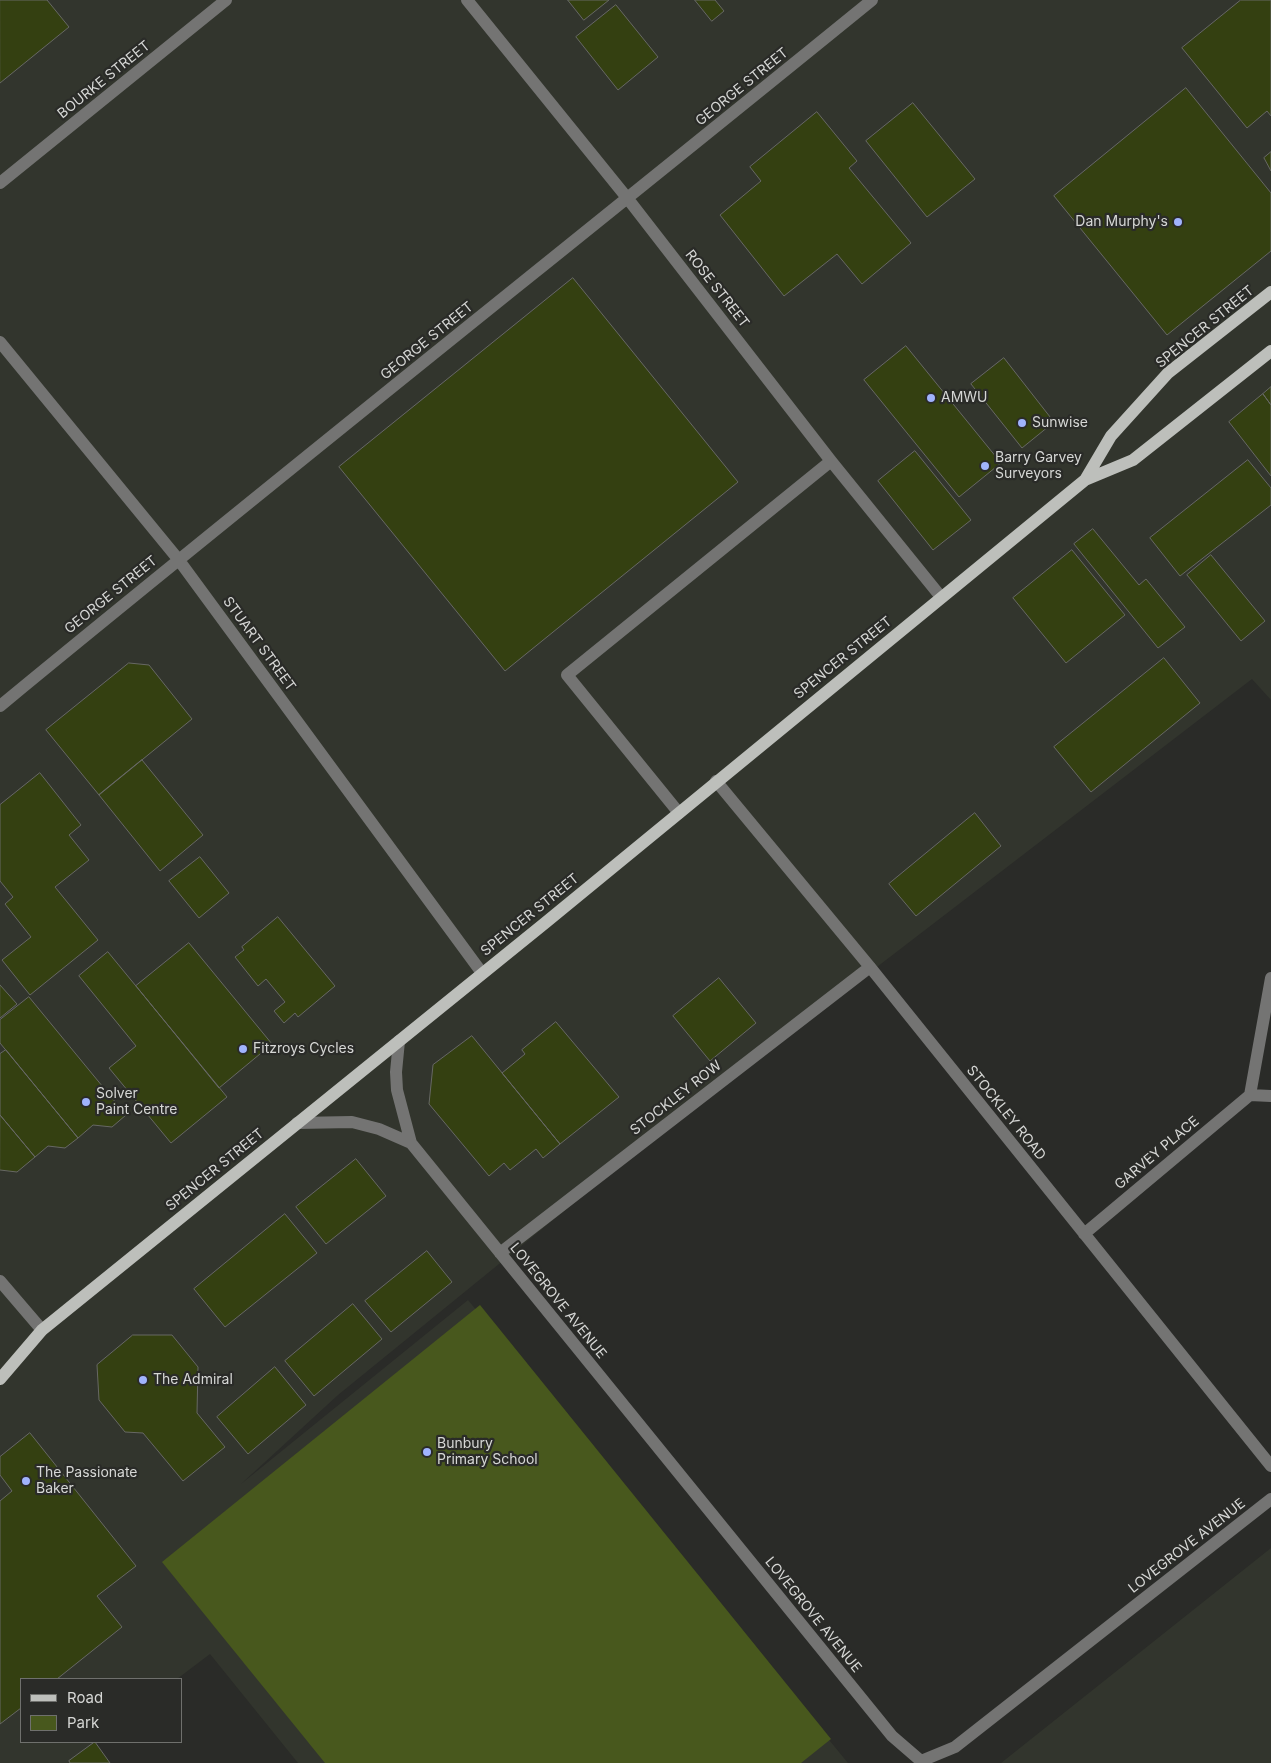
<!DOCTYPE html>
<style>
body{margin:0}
#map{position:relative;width:1271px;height:1763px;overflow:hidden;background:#2a2b28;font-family:Inter,sans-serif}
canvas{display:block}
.legend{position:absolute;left:20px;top:1678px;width:162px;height:65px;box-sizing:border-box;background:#2a2b28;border:1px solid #6f706d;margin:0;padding:6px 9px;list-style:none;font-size:15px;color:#d6d7d5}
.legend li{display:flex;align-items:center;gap:10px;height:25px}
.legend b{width:25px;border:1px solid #6f706d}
</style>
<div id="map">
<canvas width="1271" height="1763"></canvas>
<ul class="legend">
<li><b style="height:6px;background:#bdbfbb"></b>Road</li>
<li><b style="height:14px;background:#48581d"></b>Park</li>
</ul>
</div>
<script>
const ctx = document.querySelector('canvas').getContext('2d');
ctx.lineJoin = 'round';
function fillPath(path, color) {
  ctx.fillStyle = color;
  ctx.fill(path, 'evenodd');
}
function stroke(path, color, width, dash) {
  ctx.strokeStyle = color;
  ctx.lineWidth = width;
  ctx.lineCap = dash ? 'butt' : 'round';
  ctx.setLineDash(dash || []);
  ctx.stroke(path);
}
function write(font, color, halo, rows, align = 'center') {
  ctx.font = font + ' Inter,sans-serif';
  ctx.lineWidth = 4.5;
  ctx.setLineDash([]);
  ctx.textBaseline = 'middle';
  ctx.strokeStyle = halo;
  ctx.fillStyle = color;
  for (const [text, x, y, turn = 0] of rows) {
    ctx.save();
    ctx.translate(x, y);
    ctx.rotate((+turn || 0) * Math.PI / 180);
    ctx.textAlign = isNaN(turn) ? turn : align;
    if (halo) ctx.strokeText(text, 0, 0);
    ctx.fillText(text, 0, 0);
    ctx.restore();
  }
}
const built = new Path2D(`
 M0 0H1271V700L1252 679 649 1142 338 1395 241 1484 468 1300 848 1763H298L210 1654 177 1679H21V1742H97L69 1763H0Z
 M1271 1548V1763H1001Z`);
const green = new Path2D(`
 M480 1305 831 1739 801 1763H325L162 1562Z`);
const building = new Path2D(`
 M0 0H47L69 27 0 83Z
 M568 0H609L584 20Z
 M695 0H715L724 11 712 21Z
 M1241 0H1271V116L1267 111 1247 128 1182 48Z
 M616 5 658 57 618 90 576 37Z
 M1186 88 1271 193V251L1167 335 1054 196Z
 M913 103 975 179 927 217 866 141Z
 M817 112 857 161 849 168 911 243 862 284 837 254 784 296 720 215 761 181 750 167Z
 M1271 152V171L1264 158Z
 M573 278 738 482 505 671 339 467Z
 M906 346 1001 463 959 497 864 380Z
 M1004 358 1054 422 1022 448 971 384Z
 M1271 387V405L1263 394Z
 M1263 394 1271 405V476L1229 422Z
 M915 451 971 520 933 550 878 481Z
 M1248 460 1271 488V505L1180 576 1150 538Z
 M1093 529 1139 585 1146 579 1185 627 1158 648 1074 544Z
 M1072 550 1125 615 1066 663 1013 598Z
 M1211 555 1265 621 1241 641 1187 575Z
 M1164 658 1200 703 1091 792 1054 747Z
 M129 663 149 665 192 719 99 795 46 730Z
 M142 760 203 835 160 871 99 795Z
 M40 773 81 825 69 835 89 860 55 887 98 940 30 995 2 960 31 937 5 904 13 897 0 881V805Z
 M975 813 1001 846 916 916 889 884Z
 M200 857 229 893 199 918 169 881Z
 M278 917 335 986 298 1017 295 1013 284 1023 274 1011 285 1002 266 979 258 986 235 957 244 950 242 947Z
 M189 943 272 1044 219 1088 136 986Z
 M108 952 227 1097 171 1143 109 1068 136 1046 79 976Z
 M719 978 756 1023 710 1061 673 1016Z
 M0 985 17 1004 0 1018Z
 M29 997 126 1115 112 1127 93 1125 78 1138 0 1043V1020Z
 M556 1022 619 1097 560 1144 502 1073 525 1054 522 1050Z
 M472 1036 560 1144 543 1158 536 1149 510 1170 504 1163 489 1176 429 1104 433 1065Z
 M6 1050 78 1138 65 1148 48 1146 35 1157 0 1115V1054Z
 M0 1115 35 1157 17 1172 0 1170Z
 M356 1159 386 1196 326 1244 296 1207Z
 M285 1214 317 1253 225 1327 194 1289Z
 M427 1251 452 1282 391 1332 365 1301Z
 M353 1304 382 1339 314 1396 285 1361Z
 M133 1335H172L198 1367 197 1413 225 1447 183 1481 143 1433 125 1432 99 1400 97 1365Z
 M275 1367 306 1405 248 1454 217 1417Z
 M30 1433 136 1566 97 1596 122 1627 57 1679H21V1708L0 1724V1501L12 1491 0 1475V1457Z
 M95 1742 110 1763H70L69 1761Z`);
const minor = new Path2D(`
 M467 0 628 199 831 461 941 597
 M0 183 226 0
 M0 342 178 559 482 973
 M0 706C289 468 582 236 872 0
 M716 781 870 967 1271 1466
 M679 813 567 675 831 461
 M399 1041 396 1072 397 1090 411 1143 892 1736 921 1761 955 1747 1271 1499
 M1250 1095 1271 1096
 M297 1123 352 1122 379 1129 411 1143
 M1084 1234 1250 1095 1271 978
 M500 1253 870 967
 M0 1281 42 1330`);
const major = new Path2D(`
 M1085 480 1111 436 1168 373 1271 292
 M0 1379 42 1330 545 923 1085 480 1133 460 1271 351`);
const markers = [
 [1178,222,5,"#a0b3fd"],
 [931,398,5,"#a0b3fd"],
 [1022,423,5,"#a0b3fd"],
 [985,466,5,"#a0b3fd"],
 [243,1049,5,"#a0b3fd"],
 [86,1102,5,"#a0b3fd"],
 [143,1380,5,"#a0b3fd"],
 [427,1452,5,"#a0b3fd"],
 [26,1481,5,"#a0b3fd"]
];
const streetNames = [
 ["BOURKE STREET",104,80,-39],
 ["GEORGE STREET",742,87,-39],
 ["ROSE STREET",717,289,52],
 ["SPENCER STREET",1205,327,-39],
 ["GEORGE STREET",427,341,-39],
 ["GEORGE STREET",111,595,-39],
 ["STUART STREET",259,644,54],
 ["SPENCER STREET",843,658,-39],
 ["SPENCER STREET",530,915,-39],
 ["STOCKLEY ROW",676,1098,-38],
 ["STOCKLEY ROAD",1006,1113,51],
 ["GARVEY PLACE",1157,1153,-40],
 ["SPENCER STREET",215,1170,-39],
 ["LOVEGROVE AVENUE",558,1301,51],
 ["LOVEGROVE AVENUE",1187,1546,-38],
 ["LOVEGROVE AVENUE",813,1615,51]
];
const poiNames = [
 ["Dan Murphy's",1168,222,"right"],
 ["AMWU",941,398],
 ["Sunwise",1032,423],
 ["Barry Garvey",995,458],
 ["Surveyors",995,474],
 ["Fitzroys Cycles",253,1049],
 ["Solver",96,1094],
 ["Paint Centre",96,1110],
 ["The Admiral",153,1380],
 ["Bunbury",437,1444],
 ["Primary School",437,1460],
 ["The Passionate",36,1473],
 ["Baker",36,1489]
];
fillPath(built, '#32352d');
fillPath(green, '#48581d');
fillPath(building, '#344011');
stroke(building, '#676864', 1);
stroke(minor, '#747473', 12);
stroke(major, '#bdbfbb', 12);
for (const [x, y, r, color] of markers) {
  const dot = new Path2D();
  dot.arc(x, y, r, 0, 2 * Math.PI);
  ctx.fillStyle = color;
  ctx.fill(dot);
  stroke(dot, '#2a2b28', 2);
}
write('14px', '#d6d7d5', '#2a2b28', streetNames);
write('14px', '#d6d7d5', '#2a2b28', poiNames, 'left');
</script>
